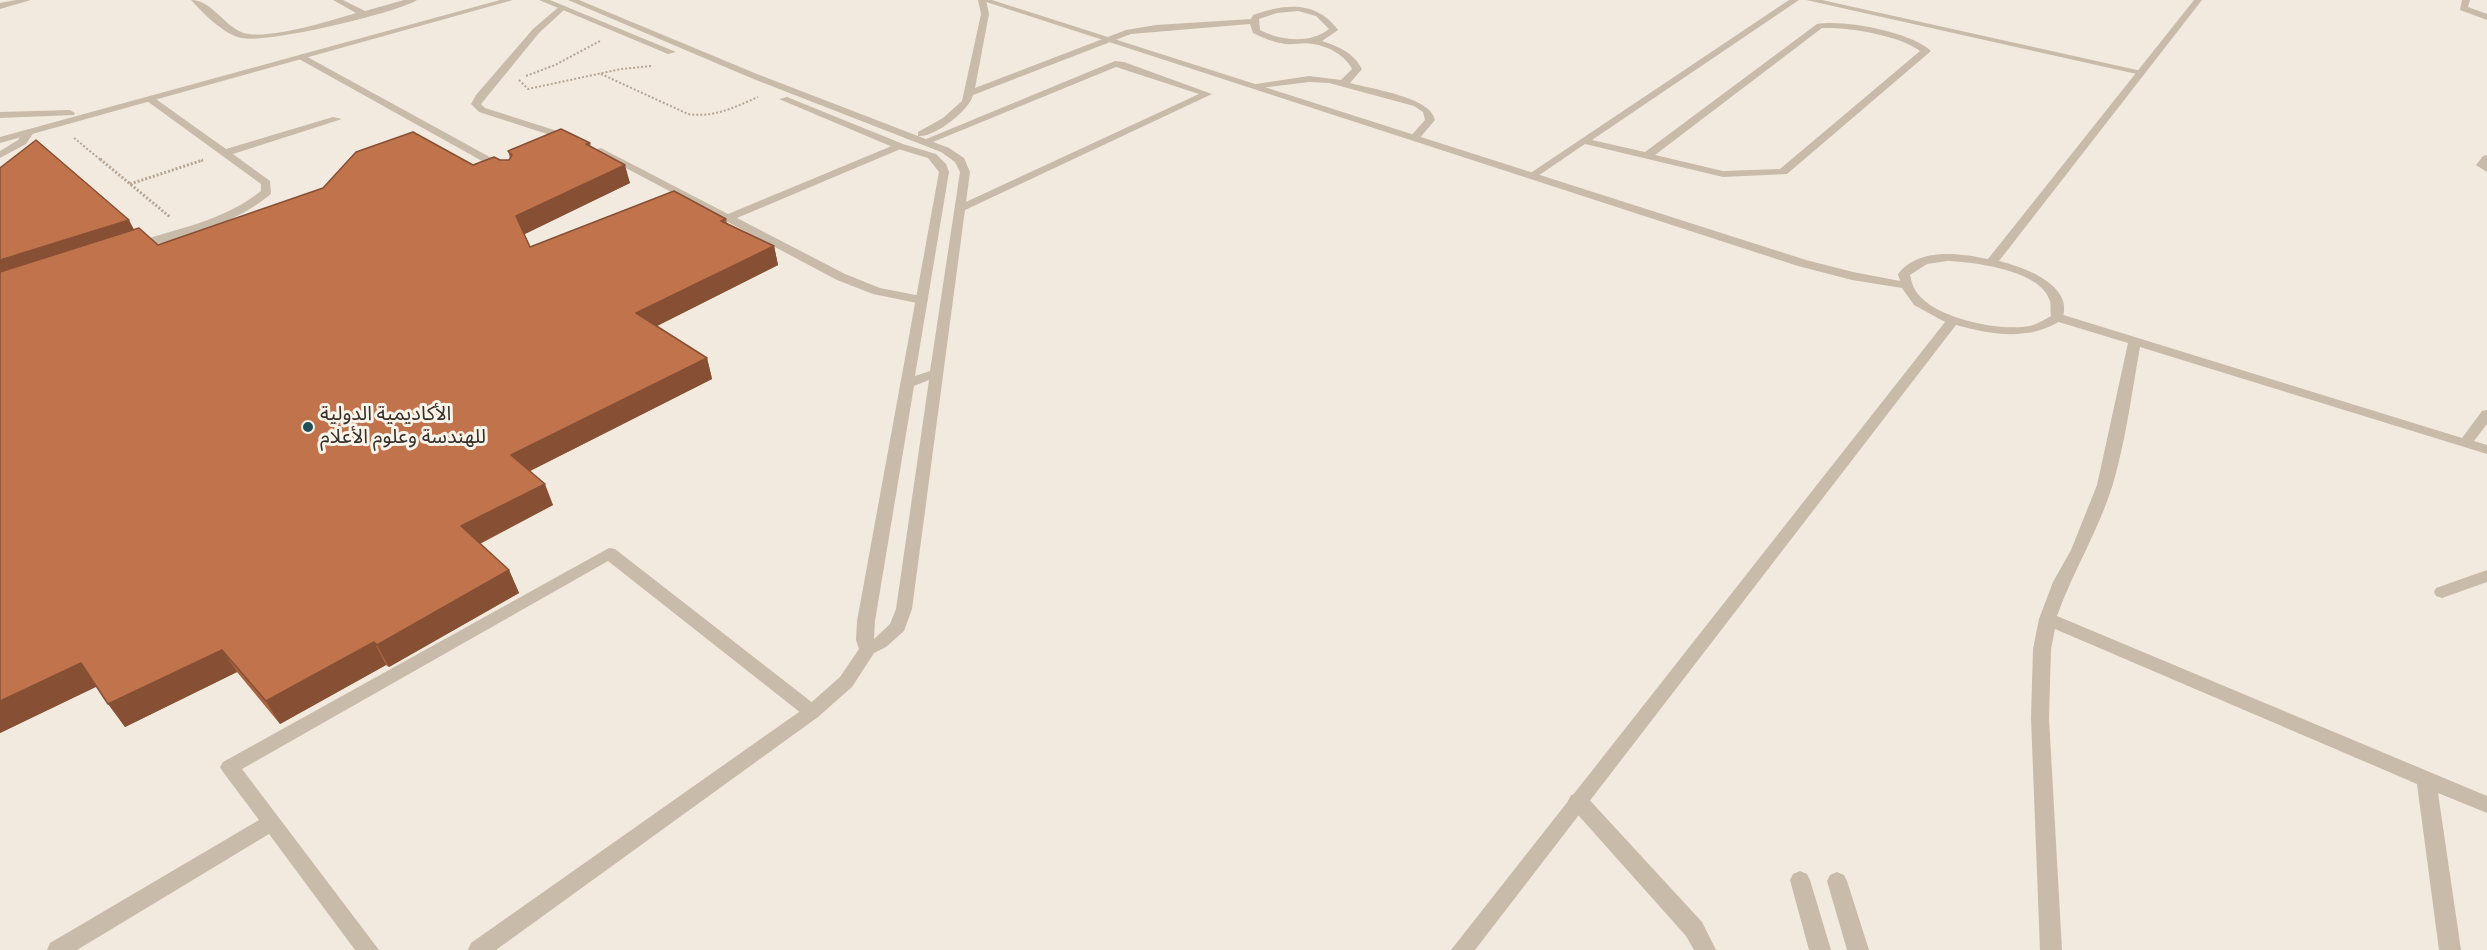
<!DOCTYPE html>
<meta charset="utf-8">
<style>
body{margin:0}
canvas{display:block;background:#f2eade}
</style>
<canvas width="2487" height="950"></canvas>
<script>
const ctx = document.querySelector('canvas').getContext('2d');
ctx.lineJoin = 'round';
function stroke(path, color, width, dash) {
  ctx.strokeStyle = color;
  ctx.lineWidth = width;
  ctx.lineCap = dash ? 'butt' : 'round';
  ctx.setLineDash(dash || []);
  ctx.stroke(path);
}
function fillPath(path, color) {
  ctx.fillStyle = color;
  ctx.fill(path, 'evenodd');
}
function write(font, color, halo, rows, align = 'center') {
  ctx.font = font + ' Overpass,"Noto Sans Arabic",sans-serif';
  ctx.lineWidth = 6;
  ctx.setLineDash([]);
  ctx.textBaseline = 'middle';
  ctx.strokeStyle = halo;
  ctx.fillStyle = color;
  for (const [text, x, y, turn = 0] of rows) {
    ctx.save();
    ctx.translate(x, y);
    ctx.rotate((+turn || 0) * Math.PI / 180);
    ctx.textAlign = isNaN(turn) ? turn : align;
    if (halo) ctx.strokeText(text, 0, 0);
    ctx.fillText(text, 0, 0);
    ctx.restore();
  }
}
const pathFar1 = new Path2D(`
 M601 74 688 114C714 118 735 107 758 97
 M526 76 555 65 600 41
 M519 80 528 89 621 69 652 66
 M74 138 102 161
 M201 161 203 160`);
const path = new Path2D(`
 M100 159 170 217
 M130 184 203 160`);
const service = new Path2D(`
 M191 0C211 0 223 24 241 32 263 42 333 20 356 13L333 0H343L365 11 404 0H417C397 13 266 44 242 38 224 35 203 13 191 0Z
 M978 0H986L989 14 975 88 1126 30 1156 25 1251 19 1253 15C1285 4 1316 0 1338 30L1322 41C1339 47 1353 52 1362 69L1350 83C1371 89 1431 97 1435 120L1418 140 1414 141 1409 138 1425 120 1423 112 1414 106 1329 83 1309 82 1253 89V85L1256 84 1309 76 1341 80 1352 69C1346 56 1328 46 1313 44 1304 42 1294 45 1285 44 1273 42 1263 38 1253 33L1250 24 1131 34 973 95C970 110 934 138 918 136V132L943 118 962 101 981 14ZM1298 11 1316 16 1329 29C1310 44 1281 41 1260 30L1259 19 1277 13Z
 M1789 0H1799L1592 140 1645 152 1817 24C1843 19 1912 32 1931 51L1787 174 1723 177 1585 144 1535 178 1531 179 1526 176ZM1822 28C1848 27 1899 35 1920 51L1780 169 1723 171 1655 155Z
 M1806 0H1822L2146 72 2141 75Z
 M2462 0H2470L2468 7 2487 14V20L2460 10Z
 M561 5 564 6V10L539 33 481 104 485 108 576 137 577 139 572 142 479 112 471 104 476 95 533 29Z
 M302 54 508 167 509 169 508 171H500L299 59 297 57Z
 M1115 61 1124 62 1212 94 963 211H955V207L1199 94 1116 67 928 144 919 142Z
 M147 97H153L226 149 333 117 342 119 233 154 270 181 271 194C234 225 181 238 135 250L131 248V244C175 229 224 221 261 191V184L147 101Z
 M25 130 34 132 26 144 0 158V151L18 140Z
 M899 143 904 146 903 148 737 218 845 274 880 288 926 297 928 300 922 304 873 294 837 280 592 150 601 148 728 214Z
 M2487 155V172L2476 165 2483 156Z
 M2057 313 2462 438 2482 411 2487 410V424L2474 441 2487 445V454L2140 347C2132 392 2126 439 2113 484 2099 530 2073 571 2057 616L2487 796V813L2438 793 2461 950H2439L2417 784 2055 629 2051 649 2049 718 2062 950H2040L2031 718 2033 649 2039 619 2053 582 2071 550 2097 485 2128 343 2052 320 2051 317 2052 314Z
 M609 548 615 549 818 707 821 712 818 717 812 719 806 717 608 561 242 769 379 950H355L269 834 77 950H47L50 943 259 820 223 772 220 767 223 762Z
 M2487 570V582L2442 598 2436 596 2434 592 2436 588Z
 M1578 793 1585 795 1702 922 1716 950H1694L1686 936 1571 807 1568 801 1571 795Z
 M1800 871 1807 874 1810 880 1831 950H1809L1790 880 1793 874Z
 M1837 872 1844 875 1847 881 1869 950H1847L1827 881 1830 875Z`);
const minor = new Path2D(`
 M16 0H31L0 9V3Z
 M500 0H513L0 143V137Z
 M539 0H550L676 52 668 54Z
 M568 0H579L757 74 949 148 964 158 970 172 912 609 904 631 886 647 874 653 852 687 818 717 496 950H468L471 943 806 707 840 677 859 649 856 640 857 621 939 172 928 158 895 148 779 99 787 97 903 144 936 154 946 164 949 172 915 376 930 371 960 172 955 162 941 152 751 78ZM929 380 896 609 890 624 874 639 875 621 914 386Z
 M980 0H992L1806 260 1853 272 1900 281 1898 274C1919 247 1959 253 1988 259L2194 0H2202L1999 261C2023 267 2076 285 2062 320 2029 341 1992 335 1956 325L1475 950H1451L1945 322 1914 305 1902 288 1852 280 1798 266ZM1947 261C1974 262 2041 270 2050 301 2051 305 2050 311 2051 316 2044 320 2037 324 2030 326 2000 332 1929 318 1914 288 1912 284 1911 279 1910 275L1927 264Z
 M70 110 75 113 74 115 0 118V112Z`);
const wall = new Path2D(`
 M590 143 591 147 630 183 524 234 530 247 726 219 727 223 774 246 778 265 657 326 707 358 712 379 530 471 553 505 480 544 509 570 519 593 389 667 386 665 280 724 237 672 125 727 97 686 0 733V168L134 230 158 245 473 165 500 160H509L510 158 508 151Z`);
const shadedWall = new Path2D(`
 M625 165 630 183 523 235 516 216Z
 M129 220 139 239 0 284V260Z
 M774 246 778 265 643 333 636 313Z
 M707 358 712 379 520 476 511 455Z
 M545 484 553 505 471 548 461 526Z
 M509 570 519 593 389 667 377 645Z
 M374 642 386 665 280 724 266 701Z
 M222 650 237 672 125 727 108 704Z
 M81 663 98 686 0 733V701Z`);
const building = new Path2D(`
 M561 129 590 143 586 144 625 165 516 216 530 247 674 191 726 219 721 221 774 246 636 313 707 358 511 455 545 484 461 526 509 570 377 645 374 642 266 701 222 650 108 704 81 663 0 701V272L139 228 158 245 323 188 356 152 413 132 473 165 494 157 500 160H509L512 155 508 151Z
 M36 140 129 220 0 260V168Z`);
const markers = [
 [308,427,6,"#204f57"]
];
const poiNames = [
 ["الأكاديمية الدولية",320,416],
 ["للهندسة وعلوم الأعلام",320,439]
];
stroke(pathFar1, '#b5a594', 2, [2, 2]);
stroke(path, '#b5a594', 3, [2, 2]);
fillPath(service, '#c9bbaa');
fillPath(minor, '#c9bbaa');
fillPath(wall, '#a66341');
fillPath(shadedWall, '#875035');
fillPath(building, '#c1734c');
stroke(building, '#875035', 1.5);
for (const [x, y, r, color] of markers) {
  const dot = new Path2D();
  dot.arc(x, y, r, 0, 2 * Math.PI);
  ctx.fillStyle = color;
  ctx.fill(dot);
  stroke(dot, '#f9f4ea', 2);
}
write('20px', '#372f29', '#f9f4ea', poiNames, 'left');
</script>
